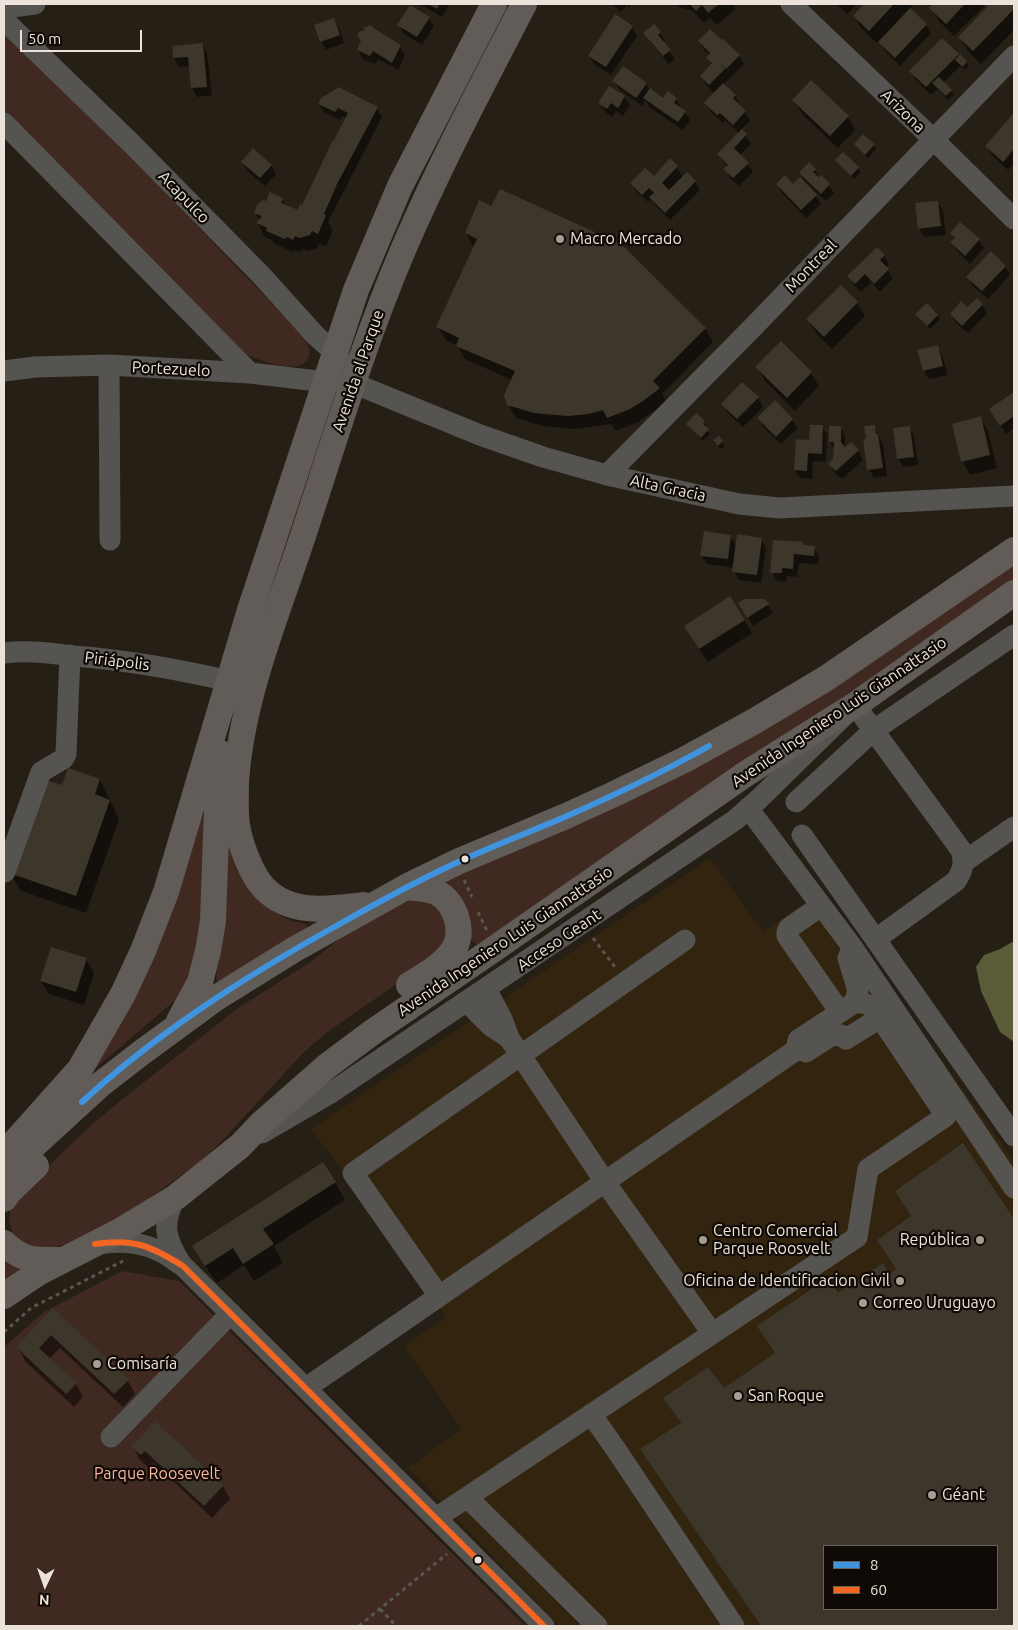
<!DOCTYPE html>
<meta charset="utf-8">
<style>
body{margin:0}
#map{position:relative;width:1018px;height:1630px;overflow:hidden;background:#251f15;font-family:Ubuntu,sans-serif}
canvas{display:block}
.frame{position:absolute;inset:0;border:5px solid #ebe3d9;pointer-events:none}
.legend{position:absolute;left:823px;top:1545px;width:175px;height:65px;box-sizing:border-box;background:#0f0a05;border:1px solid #67615a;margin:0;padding:6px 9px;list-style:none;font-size:15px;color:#ebe3d9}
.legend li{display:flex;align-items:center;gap:10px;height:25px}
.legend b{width:25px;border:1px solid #67615a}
.north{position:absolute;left:20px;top:1560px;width:50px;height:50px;-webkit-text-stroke:4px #0f0a05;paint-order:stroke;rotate:183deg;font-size:14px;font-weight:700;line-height:20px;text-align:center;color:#ebe3d9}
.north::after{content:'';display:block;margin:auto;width:18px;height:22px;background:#ebe3d9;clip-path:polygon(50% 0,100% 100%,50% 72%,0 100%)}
.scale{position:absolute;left:20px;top:30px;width:122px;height:22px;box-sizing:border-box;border:2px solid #ebe3d9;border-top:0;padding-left:6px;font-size:15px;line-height:18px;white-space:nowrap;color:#ebe3d9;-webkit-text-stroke:4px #0f0a05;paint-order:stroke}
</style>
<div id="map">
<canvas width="1018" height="1630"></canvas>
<div class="frame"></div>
<ul class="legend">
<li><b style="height:6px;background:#4094de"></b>8</li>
<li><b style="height:6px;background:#f26522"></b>60</li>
</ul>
<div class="north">N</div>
<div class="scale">50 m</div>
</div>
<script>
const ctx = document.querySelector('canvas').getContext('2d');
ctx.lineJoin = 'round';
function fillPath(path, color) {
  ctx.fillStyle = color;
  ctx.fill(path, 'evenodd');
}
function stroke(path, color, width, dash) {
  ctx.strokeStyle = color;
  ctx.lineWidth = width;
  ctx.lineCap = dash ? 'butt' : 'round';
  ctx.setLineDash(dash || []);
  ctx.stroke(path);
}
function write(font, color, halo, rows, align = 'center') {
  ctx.font = font + ' Ubuntu,sans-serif';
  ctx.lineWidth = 4.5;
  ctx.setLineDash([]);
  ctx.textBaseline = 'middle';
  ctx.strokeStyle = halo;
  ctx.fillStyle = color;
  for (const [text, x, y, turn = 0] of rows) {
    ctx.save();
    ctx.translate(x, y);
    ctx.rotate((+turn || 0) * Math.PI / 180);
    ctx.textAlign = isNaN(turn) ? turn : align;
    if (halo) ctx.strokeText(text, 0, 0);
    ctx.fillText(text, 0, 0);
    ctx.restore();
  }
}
const built = new Path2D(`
 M710 858 763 932 806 902 864 983 909 1014 1014 1161V1626H559L408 1468 461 1429 404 1346 446 1318 334 1159 311 1129ZM824 1546H997V1609H824Z`);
const green = new Path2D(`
 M4 34 75 99 306 339 310 351 308 360C305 362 302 365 298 366 283 369 259 360 246 354L4 113Z
 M333 408H336C317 466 299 524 280 582 253 666 195 808 252 889 261 901 275 914 289 920 295 922 302 922 307 925L305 931 221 984 216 980 221 919 224 800 230 733 240 680 258 614 301 479 308 464 323 438Z
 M1014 562V579L486 944H476L471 940V931L440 880 463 871Z
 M203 816 206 818 200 943 195 964 180 996 90 1073 200 818Z
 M410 899 429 900 445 914 448 939 424 965 326 1033 302 1054 222 1141 201 1161 141 1204 101 1228 66 1244 44 1250H35L13 1238 9 1219 11 1208 25 1189 90 1126 120 1101 238 1008 309 963 348 932Z
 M4 1259 23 1271 4 1284Z
 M122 1271 179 1281 525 1626H4V1347L44 1312Z`);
const water = new Path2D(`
 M1014 941V1042L1000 1032 981 991 976 967 984 955 1000 949Z`);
const shadow = new Path2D(`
 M419 4H449L442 17Z
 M612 4H632L630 7 627 5 621 12Z
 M678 4H733L736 9 717 25 710 18 704 23 693 11 679 7Z
 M836 4H857L847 14Z
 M866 4H914L909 9 926 25 931 33 900 66 885 51 879 41 877 43 862 29 854 16Z
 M935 4H986L954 36 939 21 931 8Z
 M986 4H1014V30L981 64 967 50 960 37 988 7Z
 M429 18 434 26 422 45 404 34 399 25Z
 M334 20 339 28 344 43 326 50 321 41Z
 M632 27 637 36 611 75 594 64 589 56Z
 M374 30 400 46 405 55 398 70 378 59 375 64 363 59 358 50 362 41Z
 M645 33H660L665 41 663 43 675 59 669 64 650 42Z
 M699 41 739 55 744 64 723 85 735 96 740 105 739 106 745 112 750 120 741 130 751 144 740 155 748 164 753 172 739 186 730 178 725 169 727 167 718 154 739 133 725 120 723 123 711 112 706 103 715 94 706 85 701 76 712 65 708 58 710 56 704 50Z
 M202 44 207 53 212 95 197 97 192 88 190 66 179 67 174 58 173 47Z
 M958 54 969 66 965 70 960 66 943 83 954 95 948 100 938 89 931 95 916 80 911 71Z
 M614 81 646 84 649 89 664 100 676 99 681 109 685 112 690 120 683 130 649 107 645 100 642 106 619 89Z
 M624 97 630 105 623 116 616 111 612 117 605 112 600 103Z
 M794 100 848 117 855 130 838 148 802 114Z
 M319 104 377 108 382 117 328 222 333 230 326 247 319 244 317 248 308 251 302 249 301 252 294 250 293 252 275 244 272 240 265 237 258 224 260 220 255 213 267 203 282 199 286 207 298 212 305 208 317 174 347 118 343 116 340 120 324 112Z
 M1014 115V163L1008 170 992 155 987 146Z
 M855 144 874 145 876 149 868 158Z
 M843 153 861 172 854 179 836 160Z
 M242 162 271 165 276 174 265 186 247 171Z
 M677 167 683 178 695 182 700 190 670 220 656 206 651 199 648 202 637 192 632 183 654 177Z
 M815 170 820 178 828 185 834 193 826 201 805 181 800 173Z
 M777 184 816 196 821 204 806 218 782 193Z
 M938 202 943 211 946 235 924 237 919 228Z
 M466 233 705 328 713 342 662 394 667 402 638 422 616 431 611 424 576 429 543 426 516 418 508 404 512 380 465 359 458 346 446 340 438 327 474 247Z
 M951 234 979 240 984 248 970 264 957 251 952 243 955 240Z
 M877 248 884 256 889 264 886 268 893 278 880 292 871 282 861 292 854 285 849 276Z
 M1005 266 1010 275 988 299 973 286 968 277Z
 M841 286 857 303 865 316 832 349 816 333 808 319Z
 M982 305 987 313 968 333 956 323 951 314Z
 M937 316 940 319 930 329 919 318Z
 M781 343 811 373 819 386 795 411 765 381 757 367Z
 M937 346 942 355 948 375 929 379 924 371 919 351Z
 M1014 394V428L1006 434 990 410Z
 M758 398 763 407 743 427 728 413 723 404Z
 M775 402 792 420 798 428 781 444 763 427 758 418Z
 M696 415 704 422 706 426 705 428 710 434 703 441 687 424Z
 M980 417 988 431 997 468 970 475 963 462Z
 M874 426 883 444 887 476 874 478 869 469 867 440Z
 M822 427 827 435 826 462 813 461 812 479 800 478 795 470 810 442Z
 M840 427 845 436V448L858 451 863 460 842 479 835 473 830 464 835 460V450L830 442Z
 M909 428 914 436 918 465 903 467 898 458Z
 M719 438 724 446 721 449 717 445Z
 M730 536 737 547 761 539 766 548 761 583 739 580 734 571V568L707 564 701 556Z
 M774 541 814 548 819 556 818 564 799 563 797 577 787 576 786 582 777 581 772 572Z
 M765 600 773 613 753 626 745 612Z
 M744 620 752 633 708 662 693 640Z
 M100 780 119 819 86 913 21 891 10 873 63 787Z
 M86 959 94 973 84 1005 49 994 41 981Z
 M962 1145 1014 1221V1626H761L650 1462 681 1424 664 1398 724 1389 776 1354 766 1340 838 1295 889 1276 897 1269 912 1217ZM824 1546H997V1609H824Z
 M335 1182 345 1200 274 1246 283 1263 254 1281 244 1265 217 1283 204 1264Z
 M53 1310 128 1381 135 1394 123 1407 60 1348 49 1359 76 1384 83 1397 74 1407 25 1361 18 1347Z
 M155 1423 223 1486 230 1499 212 1518 154 1463 149 1468 140 1460 133 1447Z`);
const building = new Path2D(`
 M428 4H440L437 9Z
 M690 4H719L708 13 702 5 696 11Z
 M864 4H894L869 31 853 16Z
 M933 4H965L946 24 929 8Z
 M987 4H1014V9L973 51 958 37 987 7 986 5Z
 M410 5 430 17 417 37 397 25Z
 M910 8 927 24 895 58 878 42Z
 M615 14 633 26 606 67 588 56Z
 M334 18 340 35 320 42 314 25Z
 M654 24 661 32 658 35 671 50 663 56 643 33Z
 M371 25 375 29 401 45 392 63 373 51 370 56 357 50 361 40 357 36 358 33 361 31H365L363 28Z
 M710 29 722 40 723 39 740 55 726 69 720 63 725 69 709 85 700 76 712 63 706 58 710 53 698 41Z
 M942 38 959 54 926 87 909 71Z
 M203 43 207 87 191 88 188 57 173 58 172 46Z
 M960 54 967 61 963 67 955 60Z
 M623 66 647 83 636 98 612 81Z
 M939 77 952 90 946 96 932 83Z
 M811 80 849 116 830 136 792 100Z
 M723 83 736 95 733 98 746 111 733 125 720 113 717 115 704 103Z
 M609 86 625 96 618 108 611 103 607 109 598 103Z
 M339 87 378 107 337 184 324 214 326 215 318 234 312 231 310 235 299 238 295 236 293 240 287 237 285 239 266 231 267 228 256 223 262 216 254 213 257 205 263 200 266 201 270 192 283 198 281 203 298 210 300 204 302 205 333 140 342 144 334 140 348 113 338 108 335 112 318 104 321 98Z
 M650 88 663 98 668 91 677 98 674 103 686 111 678 122 643 98Z
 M1014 113V149L1003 162 985 146Z
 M742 129 747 134 734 148 749 163 733 178 723 169 728 165 717 154Z
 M863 134 875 144 865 155 854 144Z
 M253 148 272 165 260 178 241 162Z
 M843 152 859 167 851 176 835 160Z
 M670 158 678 166 662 183 669 190 687 172 696 181 665 213 649 197 654 193 649 188 642 195 630 183 645 168 654 176Z
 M809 162 816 169 813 172 819 177 821 175 830 184 821 194 799 173Z
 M785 175 793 184 800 177 817 195 801 210 776 184Z
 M500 189 621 244 706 328 653 381 660 388 643 401 630 409 607 418 603 410 588 414 568 416 534 413 507 405 504 395 515 371 456 346 459 338 436 327 477 239 465 233 479 200 491 206Z
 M938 201 941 226 918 229 915 203Z
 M960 222 980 239 965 256 950 242 955 238 950 233Z
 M877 247 885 255 880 260 889 269 874 284 865 274 855 284 847 276Z
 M991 251 1006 266 982 291 966 277Z
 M841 285 858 302 824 337 806 319Z
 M977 298 983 304 962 326 950 314 961 301 967 307Z
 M927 303 938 315 927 326 915 314Z
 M781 341 812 372 787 398 755 367Z
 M938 345 943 366 923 371 917 350Z
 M742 382 759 397 737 419 721 404Z
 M1014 392V416L1000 426 989 409Z
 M775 400 793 419 776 437 757 418Z
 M696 413 705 421 703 424 709 429 701 438 686 424Z
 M981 416 990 455 961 462 952 424Z
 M810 425H823L822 454 808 453 807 471 794 470 796 439 809 440Z
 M875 425 876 434H878L883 468 867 470 863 439H866L864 426Z
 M829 426H841V442L845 447 851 442 859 450 836 471 828 464 833 459 834 442H829Z
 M910 426 914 457 897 459 893 428Z
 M719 436 723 441 718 446 713 440Z
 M704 531 731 535 728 559 700 556Z
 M737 534 762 538 757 575 732 572Z
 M773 540 803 542V545L815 546 814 556 794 554 793 569 782 568V573H770Z
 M730 596 745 620 699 649 684 626Z
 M744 599H765L769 604 747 618 738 603Z
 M68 768 100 779 95 794 110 800 76 896 9 873 42 779 62 785Z
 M51 947 87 958 76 992 40 981Z
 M963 1143 1014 1219V1626H761L640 1449 681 1423 663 1398 708 1367 724 1388 775 1353 757 1326 828 1278 838 1293 883 1263 888 1274 896 1269 877 1240 911 1216 895 1191ZM824 1546H997V1609H824Z
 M323 1162 336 1182 263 1229 274 1244 243 1264 233 1248 205 1266 192 1246Z
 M53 1308 129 1380 114 1394 51 1335 39 1348 77 1383 66 1394 16 1347Z
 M155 1421 224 1485 204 1506 145 1451 141 1455 131 1447Z`);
const path = new Path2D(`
 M464 880 472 897
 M478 912 487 931
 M593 938 615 967
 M4 1332 31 1308 123 1261
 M380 1609 396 1626
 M359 1626 447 1554`);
const minor = new Path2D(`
 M791 4 933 139 1014 219
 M4 8 35 4
 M4 20 131 143 261 275 316 336 335 353 344 366
 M4 123 250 373
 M109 365 110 540
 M4 371 35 367 109 365 250 373 326 382 353 383 480 435 543 457 607 475 739 504 780 508 1014 496
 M607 475 759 321 1014 56
 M4 653C27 650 50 653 73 656 126 660 177 669 229 681
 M796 802 874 730 1014 635
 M748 808 853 948 1014 1188
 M802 835 1014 1136
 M965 861 1014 827
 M5 872 41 772 63 759 66 754 70 655
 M821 906 789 928 787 932V936L840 1012
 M851 951 848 958 858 991 854 1003
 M486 989 502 1019 509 1038 605 1182 712 1333
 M467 1002 491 1026 509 1038
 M806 1052 831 1036 841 1035 846 1039 891 1011
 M262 1133 329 1094 735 820 760 798 855 705 961 850C965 863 963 870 956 881L876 939
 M176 1197C161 1224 165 1238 181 1264
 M98 1244C118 1241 141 1242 159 1251 168 1255 175 1261 183 1266L544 1626
 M439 1296 353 1173 685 940
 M306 1388 796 1050 798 1040 854 1003H864L873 1007 946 1116 868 1169 857 1237 436 1518
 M591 1414 617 1451 734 1626
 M111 1437 231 1313
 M468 1498 597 1626`);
const major = new Path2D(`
 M406 887C416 888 426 888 436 892 455 902 465 930 454 949 444 965 425 975 409 985
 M364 905C329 909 291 916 264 888 251 874 240 844 237 825 235 812 236 797 236 783 241 700 276 617 302 539 334 442 363 344 403 250 439 166 482 85 524 4
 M179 1021 200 982 208 951 213 921 219 752
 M4 1154 80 1069 123 994 143 951 166 892 250 610 356 290 400 186 494 4
 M4 1173 101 1084 141 1053 216 998 295 949 406 887 457 862 566 816 612 795 684 760 753 722 825 679 1014 550
 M4 1199 9 1192 36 1166
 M4 1243C23 1262 37 1260 62 1260
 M4 1296 38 1273 120 1231 176 1197 240 1146 262 1123 327 1066 374 1031 494 949 747 773 855 705 1014 593`);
const bus1 = new Path2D(`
 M82 1102C158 1032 246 976 336 926 375 904 414 882 456 863 492 846 530 832 567 816 615 795 663 772 709 746`);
const bus2 = new Path2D(`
 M95 1244C133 1238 151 1246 183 1266L544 1626`);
const markers = [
 [560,239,5,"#a69e94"],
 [465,859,4.5,"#ebe3d9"],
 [703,1240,5,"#a69e94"],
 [980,1240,5,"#a69e94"],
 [900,1281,5,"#a69e94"],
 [863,1303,5,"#a69e94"],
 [97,1364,5,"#a69e94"],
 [738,1396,5,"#a69e94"],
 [932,1495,5,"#a69e94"],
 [478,1560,4.5,"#ebe3d9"]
];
const streetNames = [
 ["Arizona",903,111,44],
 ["Acapulco",184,197,46],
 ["Montreal",811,266,-46],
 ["Portezuelo",171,369,3],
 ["Avenida al Parque",358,371,-71],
 ["Alta Gracia",668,488,12],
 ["Piriápolis",117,661,7],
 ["Avenida Ingeniero Luis Giannattasio",839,712,-34],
 ["Acceso Geant",559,940,-34],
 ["Avenida Ingeniero Luis Giannattasio",505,941,-34]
];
const poiNames = [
 ["Macro Mercado",570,239],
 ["Centro Comercial",713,1231],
 ["Parque Roosvelt",713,1249],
 ["República",970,1240,"right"],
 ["Oficina de Identificacion Civil",890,1281,"right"],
 ["Correo Uruguayo",873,1303],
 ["Comisaría",107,1364],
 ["San Roque",748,1396],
 ["Géant",942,1495]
];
const parkNames = [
 ["Parque Roosevelt",157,1474]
];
fillPath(built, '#32240f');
fillPath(green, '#402920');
fillPath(water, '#5a5b38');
fillPath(shadow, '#0007');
fillPath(building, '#3c362b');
stroke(path, '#595551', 3, [4, 4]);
stroke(minor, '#565450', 21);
stroke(major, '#615c57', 26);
stroke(bus1, '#4094de', 6);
stroke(bus2, '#f26522', 6);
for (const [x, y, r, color] of markers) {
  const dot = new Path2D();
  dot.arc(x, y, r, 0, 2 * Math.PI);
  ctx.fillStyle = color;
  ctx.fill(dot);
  stroke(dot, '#0f0a05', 2);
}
write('16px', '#ebe3d9', '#0f0a05', streetNames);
write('16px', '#ebe3d9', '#0f0a05', poiNames, 'left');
write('16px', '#fab6a0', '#0f0a05', parkNames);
</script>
